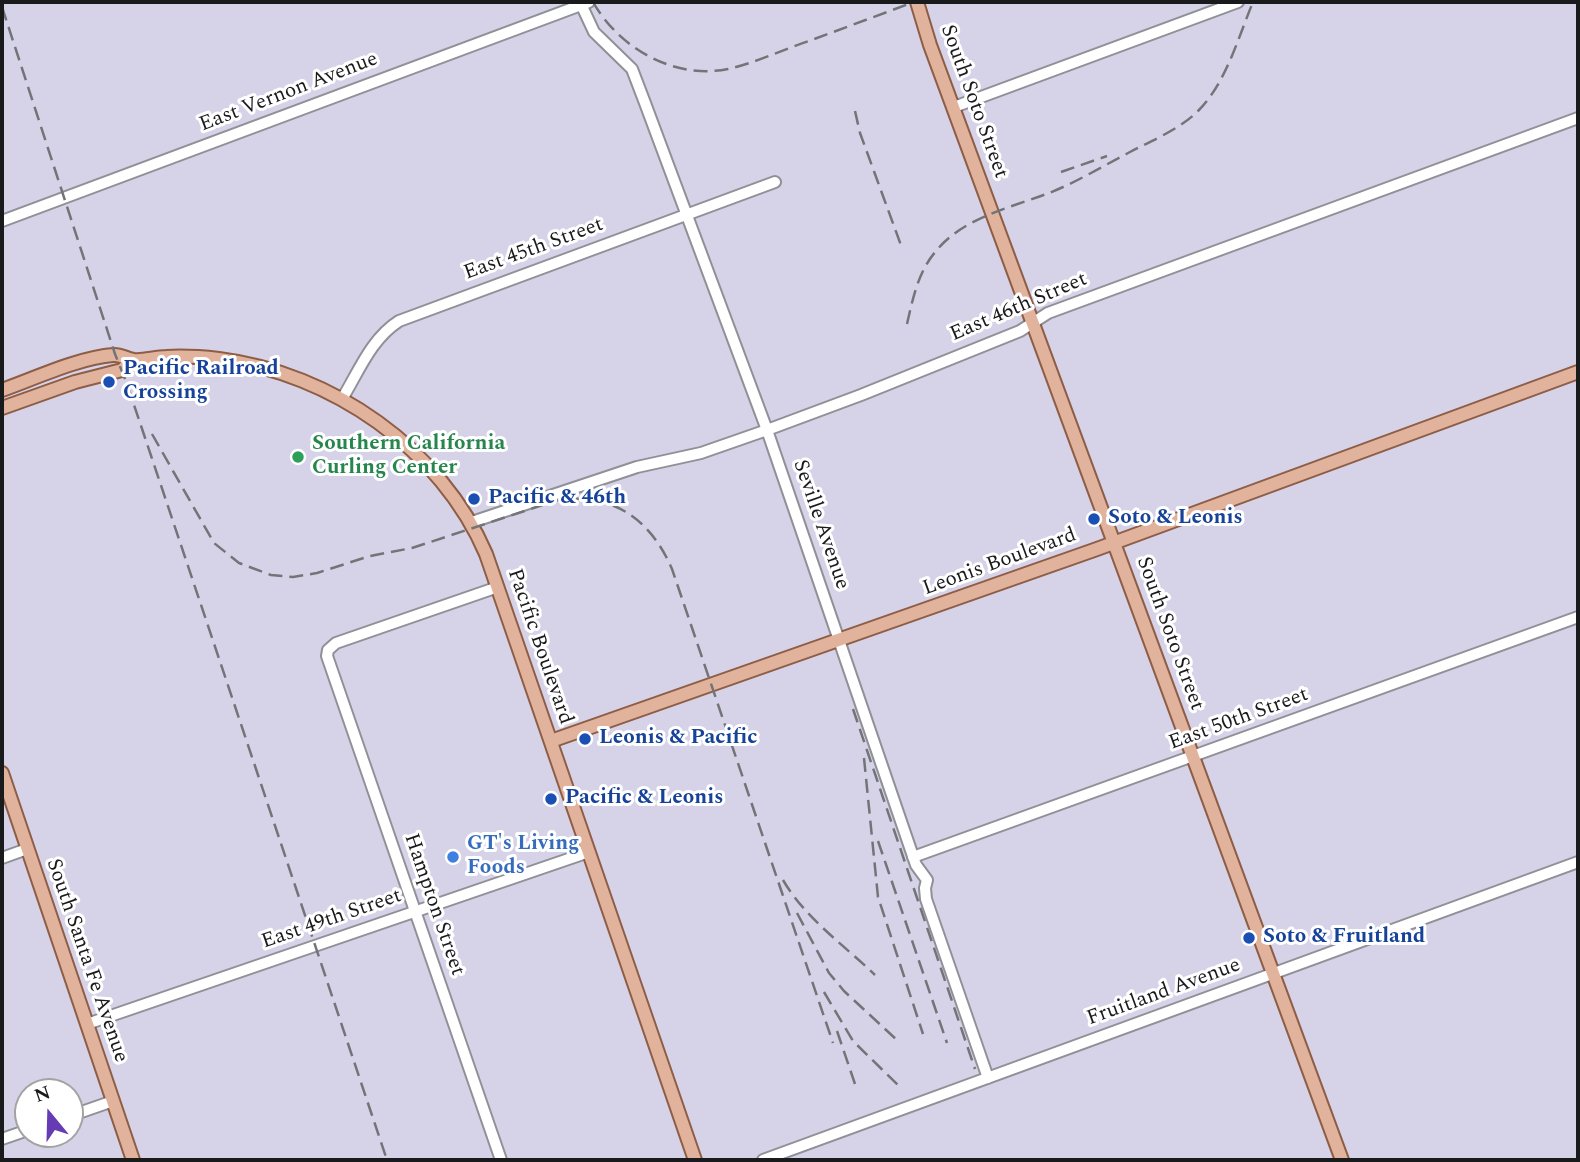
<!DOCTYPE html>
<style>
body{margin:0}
#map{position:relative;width:1580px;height:1162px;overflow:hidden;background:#dedfe6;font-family:Spectral,serif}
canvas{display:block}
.frame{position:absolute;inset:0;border:4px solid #191a1c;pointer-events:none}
.north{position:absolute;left:14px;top:1078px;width:70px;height:70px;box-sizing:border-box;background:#fff;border:2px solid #a3a3a4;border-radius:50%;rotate:341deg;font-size:19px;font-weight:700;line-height:28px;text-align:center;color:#191a1c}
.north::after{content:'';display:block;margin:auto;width:24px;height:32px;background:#663cb4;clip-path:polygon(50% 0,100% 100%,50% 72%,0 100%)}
</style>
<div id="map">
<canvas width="1580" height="1162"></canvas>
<div class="frame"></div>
<div class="north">N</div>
</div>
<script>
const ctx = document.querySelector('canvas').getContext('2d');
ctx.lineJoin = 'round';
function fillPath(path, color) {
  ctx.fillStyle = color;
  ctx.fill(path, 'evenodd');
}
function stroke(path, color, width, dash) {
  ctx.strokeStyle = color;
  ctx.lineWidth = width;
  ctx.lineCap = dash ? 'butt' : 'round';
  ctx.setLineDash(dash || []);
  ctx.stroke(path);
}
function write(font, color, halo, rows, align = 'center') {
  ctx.font = font + ' Spectral,serif';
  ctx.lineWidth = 6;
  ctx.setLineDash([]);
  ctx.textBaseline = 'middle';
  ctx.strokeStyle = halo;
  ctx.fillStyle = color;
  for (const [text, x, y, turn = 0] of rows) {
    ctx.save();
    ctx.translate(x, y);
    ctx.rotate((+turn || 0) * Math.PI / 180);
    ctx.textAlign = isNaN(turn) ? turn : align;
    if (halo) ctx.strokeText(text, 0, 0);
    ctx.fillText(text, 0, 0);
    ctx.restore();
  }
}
const industrial = new Path2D(`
 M2 2H1578V1160H2ZM28 1092H70V1134H28Z`);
const minor = new Path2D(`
 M580 2 594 32 632 69 645 103 767 430 916 865 927 880 925 888 926 899 988 1078
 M954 107 1238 2
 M2 221 589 2
 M342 399C359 371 371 339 399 321L775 182
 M472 522 637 467 701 453 767 430 861 395 1020 331 1048 313 1578 118
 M498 587 336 643 328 650 327 656 501 1160
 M913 857 1578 617
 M2 858 27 849
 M87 1024 589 852
 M70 1116 113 1101
 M2 1139 28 1130
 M763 1160 1578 862`);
const major = new Path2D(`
 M917 2 930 45 1342 1160
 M2 390C33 379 81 357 113 355 120 354 127 359 134 360 144 361 155 357 166 357 183 356 201 357 219 359 332 373 441 449 486 554L695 1160
 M2 408 75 382 122 370 133 360
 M551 741 1097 549 1578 372
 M2 773 133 1160`);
const rail = new Path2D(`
 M593 2C619 48 674 80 728 69 755 63 782 50 809 41 844 28 879 15 914 2
 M2 7 115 354 127 384 387 1160
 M855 111 860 133 902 248
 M1061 172 1107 156
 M907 324C913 298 918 272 936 251 964 217 1010 208 1049 193 1077 182 1103 166 1130 152 1153 140 1180 129 1198 111 1226 83 1238 38 1253 2
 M152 434 214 543 239 563 271 575 293 577 317 573 370 556 412 548 558 500C613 492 651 520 672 569L833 1043
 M853 709 975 1069
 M864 758 878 897 923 1034
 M878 841 947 1043
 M783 880C805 918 844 945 875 975
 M797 913 829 973 844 991 898 1041
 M824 992 853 1041 902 1089
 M837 1031 855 1084`);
const markers = [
 [109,382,7,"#1a4fb4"],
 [298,457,7,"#2e9e5b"],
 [474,499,7,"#1a4fb4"],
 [1094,519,7,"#1a4fb4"],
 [585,739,7,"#1a4fb4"],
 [551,799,7,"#1a4fb4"],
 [453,857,7,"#3f7fe0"],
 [1249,938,7,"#1a4fb4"]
];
const streetNames = [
 ["East Vernon Avenue",289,93,-21],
 ["South Soto Street",973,102,70],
 ["East 45th Street",534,250,-20],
 ["East 46th Street",1019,308,-23],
 ["Seville Avenue",820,525,71],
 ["Leonis Boulevard",1000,563,-20],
 ["South Soto Street",1169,634,70],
 ["Pacific Boulevard",539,647,71],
 ["East 50th Street",1239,720,-20],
 ["Hampton Street",433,905,71],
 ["East 49th Street",332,920,-19],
 ["South Santa Fe Avenue",86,961,71],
 ["Fruitland Avenue",1164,993,-20]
];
const transitNames = [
 ["Pacific Railroad",123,370],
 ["Crossing",123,394],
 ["Pacific & 46th",488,499],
 ["Soto & Leonis",1108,519],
 ["Leonis & Pacific",599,739],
 ["Pacific & Leonis",565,799],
 ["Soto & Fruitland",1263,938]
];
const leisureNames = [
 ["Southern California",312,445],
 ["Curling Center",312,469]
];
const shopNames = [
 ["GT's Living",467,845],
 ["Foods",467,869]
];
fillPath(industrial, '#d6d3e9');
stroke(minor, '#909197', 14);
stroke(major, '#8e5d45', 16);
stroke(minor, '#fff', 10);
stroke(major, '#e1b39d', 12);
stroke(rail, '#737478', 2.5, [14, 7]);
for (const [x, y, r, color] of markers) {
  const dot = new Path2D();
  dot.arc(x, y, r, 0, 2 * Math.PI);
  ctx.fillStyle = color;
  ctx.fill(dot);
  stroke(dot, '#fff', 2.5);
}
write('21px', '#191a1c', '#fff', streetNames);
write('bold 21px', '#164399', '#fff', transitNames, 'left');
write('bold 21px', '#27864d', '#fff', leisureNames, 'left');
write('bold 21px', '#366cbe', '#fff', shopNames, 'left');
</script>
